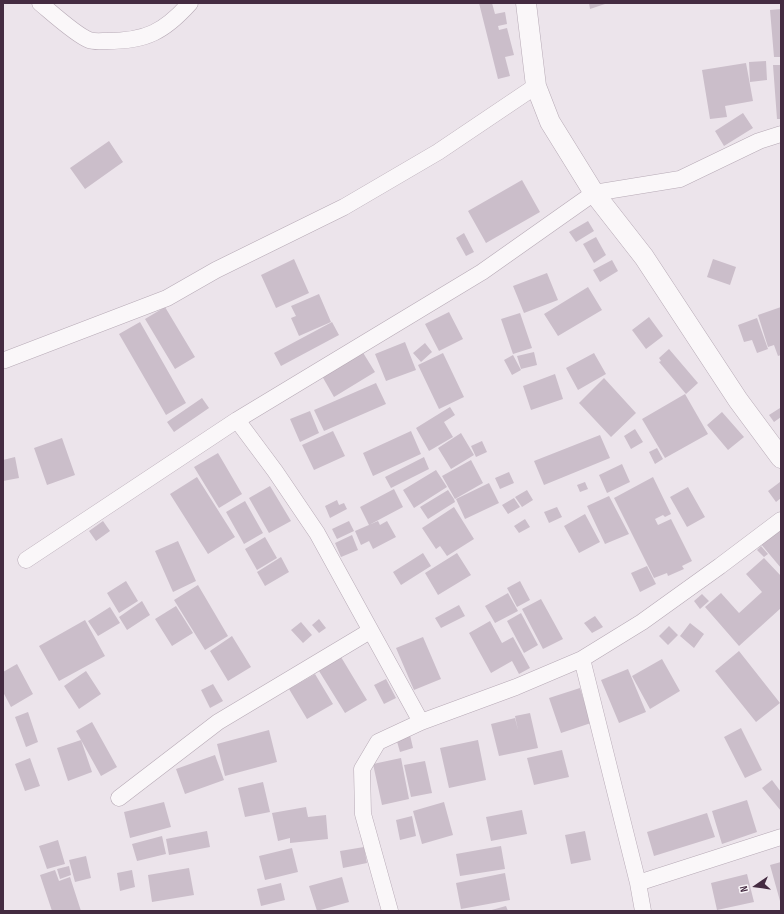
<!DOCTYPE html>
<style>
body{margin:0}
#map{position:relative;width:784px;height:914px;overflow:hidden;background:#ece4eb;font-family:"Sofia Sans Condensed",sans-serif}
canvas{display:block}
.frame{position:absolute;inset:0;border:4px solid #442b41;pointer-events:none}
.north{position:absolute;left:736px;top:866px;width:40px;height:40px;-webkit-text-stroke:3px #f9f4f8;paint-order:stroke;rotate:257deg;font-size:11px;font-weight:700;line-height:16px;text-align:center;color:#442b41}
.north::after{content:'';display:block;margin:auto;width:14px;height:18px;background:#442b41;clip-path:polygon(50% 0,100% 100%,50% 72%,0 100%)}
</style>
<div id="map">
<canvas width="784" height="914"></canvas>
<div class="frame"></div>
<div class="north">N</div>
</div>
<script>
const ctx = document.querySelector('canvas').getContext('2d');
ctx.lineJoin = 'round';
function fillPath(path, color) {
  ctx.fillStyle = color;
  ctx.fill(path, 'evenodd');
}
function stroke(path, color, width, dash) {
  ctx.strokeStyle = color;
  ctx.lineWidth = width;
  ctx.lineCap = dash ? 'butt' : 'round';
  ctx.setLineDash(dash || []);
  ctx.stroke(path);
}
const building = new Path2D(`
 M479 3H492L495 14 505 12 507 24 498 26 499 30 507 28 514 55 505 57 510 76 498 79Z
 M589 3H608L590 9Z
 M781 9V57H774L770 10Z
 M766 61 767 80 750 82 749 62Z
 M746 63 753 101 725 106 727 117 710 119 702 70Z
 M773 65H781V119H777Z
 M743 113 753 128 724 146 715 131Z
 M109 141 123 162 85 189 70 168Z
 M522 180 540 212 486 243 468 211Z
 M588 221 594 231 576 242 569 232Z
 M464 233 474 252 466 256 456 238Z
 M596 237 606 255 594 263 583 244Z
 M294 259 309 293 276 308 261 275Z
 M713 259 736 267 730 285 707 277Z
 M612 260 618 271 600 282 593 270Z
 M547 273 558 300 524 313 513 286Z
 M588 287 602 310 558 336 544 314Z
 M319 294 331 322 299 336 291 318 296 316 291 306Z
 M165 307 195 357 175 369 145 319Z
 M781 307V355L778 356 774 345 768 347 758 315Z
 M449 312 463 339 439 351 425 324Z
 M520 313 532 348 513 354 501 319Z
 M649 317 663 336 646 349 632 330Z
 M757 318 768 349 757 353 752 340 744 342 738 325Z
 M140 322 186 403 166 415 119 334Z
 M332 322 339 335 281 366 274 353Z
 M405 342 416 370 386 381 375 354Z
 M425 343 432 352 421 362 413 353Z
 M669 349 698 383 686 394 659 362 661 361 659 358Z
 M362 351 375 372 334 397 322 376Z
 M534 352 537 365 521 369 517 356Z
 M443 353 464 397 439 409 418 365Z
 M594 353 606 374 578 390 566 368Z
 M513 355 521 370 512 375 504 360Z
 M555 374 563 399 531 410 523 386Z
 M604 378 636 413 611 437 579 403Z
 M376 383 386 404 324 431 314 410Z
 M685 394 708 434 665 458 642 419Z
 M202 398 209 408 174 432 167 422Z
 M450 407 455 415 444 422 453 437 429 451 416 428Z
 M780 408 781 417 774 422 769 415Z
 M310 411 319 433 300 442 290 419Z
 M722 412 744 437 728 450 707 425Z
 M635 429 643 442 631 449 624 436Z
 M333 431 345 456 314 470 302 445Z
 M411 431 421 454 373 476 363 453Z
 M461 433 474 455 451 469 438 448Z
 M600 435 610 458 544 485 534 461Z
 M62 438 75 475 47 485 34 448Z
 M482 441 487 452 476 457 471 446Z
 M657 448 663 459 655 464 649 452Z
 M218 453 242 494 219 508 194 467Z
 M15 457 19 478 3 481V460Z
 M424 457 429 469 391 488 385 477Z
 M471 460 483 483 455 499 442 476Z
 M622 464 630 482 607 493 599 475Z
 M436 470 447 487 414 508 403 490Z
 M509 472 514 483 500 489 495 478Z
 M197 477 235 537 208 554 170 494Z
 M653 477 671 514 665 517 663 515 655 519 658 525 671 519 692 561 682 566 684 569 668 576 667 573 654 578 614 498Z
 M585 482 588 489 580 492 577 485Z
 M780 482 781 498 776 502 768 491Z
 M489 483 499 503 465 519 456 499Z
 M270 486 291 521 269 533 249 498Z
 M688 487 705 517 687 527 670 497Z
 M394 489 403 507 369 525 360 507Z
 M448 490 454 499 453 500 454 499 455 502 428 519 420 507Z
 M527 490 533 500 522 507 515 497Z
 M609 496 629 534 605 544 587 506Z
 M514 498 520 507 508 514 502 505Z
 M337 500 339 505 344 503 347 509 330 518 325 506Z
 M245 501 263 533 244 544 226 512Z
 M454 507 474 539 447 556 440 546 436 549 422 528Z
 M557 507 562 517 549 523 544 512Z
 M585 514 600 542 579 553 564 526Z
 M525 519 530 527 519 533 514 526Z
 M103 521 110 531 96 541 89 531Z
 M349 521 354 531 337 539 332 529Z
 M378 521 380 525 387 521 396 537 373 549 369 541 361 545 355 531Z
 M781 526V568L760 543Z
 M352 535 358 550 341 557 335 543Z
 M265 537 277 558 257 570 245 549Z
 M178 541 196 581 173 592 155 551Z
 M761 546 768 554 764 557 757 550Z
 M423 553 431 566 401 585 393 572Z
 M457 553 471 575 438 595 425 573Z
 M281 557 289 572 265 586 257 572Z
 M764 558 781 576V608L739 646 705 607 721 593 739 613 762 592 746 574Z
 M647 566 656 584 640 592 631 573Z
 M126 581 138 601 119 613 107 593Z
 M520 581 530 600 517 607 507 588Z
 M198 585 228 636 205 650 174 600Z
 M508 593 518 611 495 623 485 606Z
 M702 594 709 601 700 609 694 601Z
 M541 599 563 639 543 649 522 609Z
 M142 601 150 615 127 630 119 617Z
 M459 605 465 616 441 628 435 618Z
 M176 606 193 633 172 646 155 619Z
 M110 607 120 623 98 636 88 621Z
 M521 613 538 645 524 653 507 621Z
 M595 616 603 627 592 633 584 623Z
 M319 619 326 628 319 633 312 625Z
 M85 620 105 656 59 681 39 646Z
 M490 621 502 643 513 637 530 668 519 674 512 661 491 673 469 633Z
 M301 622 312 635 303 643 291 630Z
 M690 623 704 634 694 648 680 636Z
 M669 626 678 635 668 645 659 636Z
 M232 636 251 667 228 681 210 651Z
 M423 637 441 679 414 690 396 648Z
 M739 651 780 703 756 722 715 671Z
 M341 657 367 700 345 713 319 671Z
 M662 659 680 691 650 709 632 676Z
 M17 664 33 694 11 707 3 692V672Z
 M628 669 646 712 619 723 601 680Z
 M86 671 101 694 79 709 64 686Z
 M315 674 333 704 307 719 289 689Z
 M386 679 396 698 384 704 374 685Z
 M213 684 223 701 210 708 201 690Z
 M580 688 591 723 561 733 549 698Z
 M28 712 38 742 26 747 15 717Z
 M530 713 538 748 499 756 491 724 515 718 518 730 515 716Z
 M92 722 117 767 101 776 76 731Z
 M741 728 762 770 745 778 724 737Z
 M269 730 277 762 225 776 217 744Z
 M410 735 413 748 400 752 396 738Z
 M81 740 92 772 68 781 57 748Z
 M478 740 486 780 449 788 440 748Z
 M562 750 569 777 534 785 527 758Z
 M215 755 224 780 185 794 176 769Z
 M30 758 40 786 25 791 15 764Z
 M401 758 409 799 382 805 373 764Z
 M425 761 432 793 411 797 404 765Z
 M772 780 781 792V811L762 788Z
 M263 782 270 812 245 817 238 788Z
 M747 800 757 832 722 844 712 811Z
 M164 802 171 827 130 838 124 812Z
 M444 802 453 835 422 844 413 811Z
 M306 807 308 817 326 815 328 839 290 843V838L278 841 272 813Z
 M522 810 527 834 491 841 486 817Z
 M707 813 715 837 654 856 647 832Z
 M412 816 416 836 400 840 396 820Z
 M207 831 210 847 169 855 166 839Z
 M585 831 591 860 571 864 565 835Z
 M162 836 166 854 137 861 132 844Z
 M58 840 65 864 47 869 39 846Z
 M501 846 505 869 460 876 456 854Z
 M364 847 367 863 343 868 340 851Z
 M292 848 298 872 265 880 259 856Z
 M86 856 91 878 75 882 69 860Z
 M781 862V901H780L770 865Z
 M69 866 71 875 60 879 57 869Z
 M189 868 194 895 152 902 148 875Z
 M55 870 59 881 70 877 81 911H52L40 875Z
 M132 870 135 887 120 891 117 873Z
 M505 873 510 900 461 909 456 883Z
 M747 874 754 902 717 910 711 883Z
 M342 877 349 902 317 911 309 886Z
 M281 883 285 900 261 906 257 889Z
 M506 906 508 911H488Z`);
const minor = new Path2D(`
 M40 3C52 13 76 35 89 40 94 42 102 41 107 41 146 41 164 32 190 3
 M5 360 167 298 216 270 344 207 438 152 536 86
 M237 420 275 471 317 533 421 722
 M26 560 237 420 482 272 594 193 680 179 759 141 781 134
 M582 659 638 883 643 911
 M119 798 218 722 370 631
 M638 883 781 837
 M390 911 363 814 362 769 378 742 421 722 516 687 582 659 642 622 720 566 781 520`);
const tertiary = new Path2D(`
 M526 3 536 86 550 122 594 193 644 257 738 400 781 458`);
fillPath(building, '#cbbeca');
stroke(minor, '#b6a9b5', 17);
stroke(tertiary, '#b6a9b5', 21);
stroke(minor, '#faf7f9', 16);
stroke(tertiary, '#faf7f9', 20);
</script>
